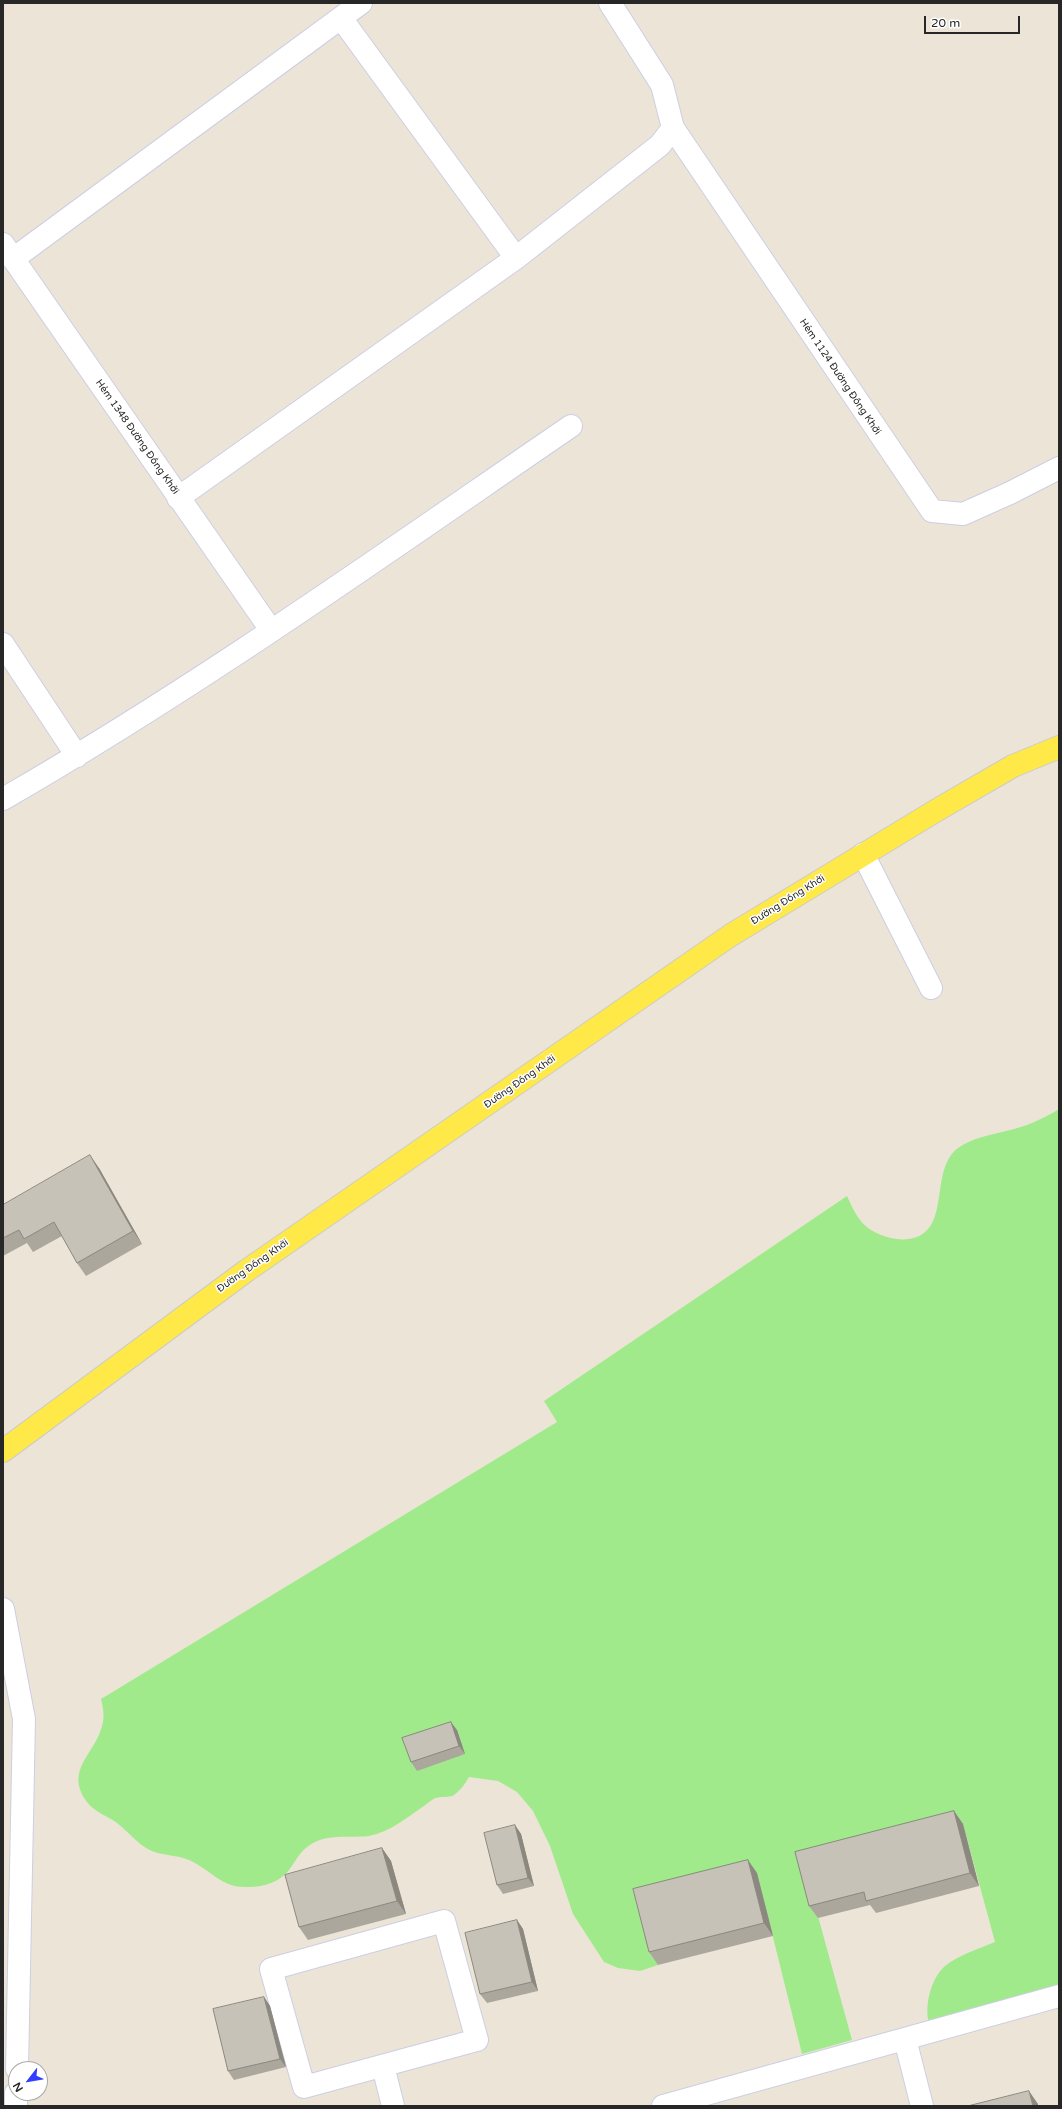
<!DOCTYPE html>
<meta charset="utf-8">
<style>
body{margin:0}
#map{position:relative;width:1062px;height:2109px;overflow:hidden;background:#ece5d7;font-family:"Varela Round",sans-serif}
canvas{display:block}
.frame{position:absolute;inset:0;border:4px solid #272727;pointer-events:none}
.north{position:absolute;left:8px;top:2061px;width:40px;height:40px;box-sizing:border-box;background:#fff;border:1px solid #a9a9a9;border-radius:50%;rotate:239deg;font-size:11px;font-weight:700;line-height:16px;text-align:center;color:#272727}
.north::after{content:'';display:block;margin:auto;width:14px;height:18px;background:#3140ff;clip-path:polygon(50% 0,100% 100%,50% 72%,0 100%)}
.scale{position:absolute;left:924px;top:16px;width:96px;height:18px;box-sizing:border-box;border:2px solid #272727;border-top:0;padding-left:5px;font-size:12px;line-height:14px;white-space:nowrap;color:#272727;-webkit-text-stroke:3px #fff;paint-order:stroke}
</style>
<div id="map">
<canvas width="1062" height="2109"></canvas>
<div class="frame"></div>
<div class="north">N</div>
<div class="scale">20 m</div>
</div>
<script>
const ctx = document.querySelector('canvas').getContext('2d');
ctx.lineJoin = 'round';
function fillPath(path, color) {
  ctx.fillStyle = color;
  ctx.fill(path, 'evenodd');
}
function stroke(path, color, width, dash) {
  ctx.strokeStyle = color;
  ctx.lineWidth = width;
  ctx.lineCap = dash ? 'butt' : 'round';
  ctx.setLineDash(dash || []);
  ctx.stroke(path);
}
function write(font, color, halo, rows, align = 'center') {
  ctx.font = font + ' "Varela Round",sans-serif';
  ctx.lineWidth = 3;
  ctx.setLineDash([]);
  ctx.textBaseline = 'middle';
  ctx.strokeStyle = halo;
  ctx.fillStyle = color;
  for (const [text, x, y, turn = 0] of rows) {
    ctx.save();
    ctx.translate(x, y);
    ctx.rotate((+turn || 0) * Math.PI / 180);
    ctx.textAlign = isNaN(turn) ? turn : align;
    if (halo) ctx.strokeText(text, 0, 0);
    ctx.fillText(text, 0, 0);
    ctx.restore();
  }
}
const green = new Path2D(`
 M1059 1109V1987L929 2023C924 2006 931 1978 945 1966 959 1955 978 1949 995 1942L963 1824 804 1865 852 2040 802 2054 757 1873 642 1901 658 1965 640 1971 618 1968 604 1962 573 1914 550 1846 533 1811 517 1792 498 1781 469 1777C465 1784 461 1790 454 1795 449 1798 442 1796 436 1798 432 1799 427 1804 424 1806 406 1818 390 1832 369 1836 351 1838 331 1834 315 1842 300 1850 298 1858 289 1870 279 1883 261 1888 245 1887 223 1887 213 1873 195 1863 184 1856 170 1856 158 1853 141 1849 130 1833 117 1823 108 1816 94 1812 87 1802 64 1770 95 1754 102 1726 105 1716 103 1708 101 1699L557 1422 544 1401 847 1196C858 1220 864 1231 891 1238 899 1240 909 1240 917 1237 950 1224 930 1169 958 1148 972 1138 990 1135 1006 1131 1025 1127 1043 1119 1059 1109Z`);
const minor = new Path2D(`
 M341 18 516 258 660 145 673 128 662 85 610 3
 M673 128 932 511 963 514 1010 493 1059 468
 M3 244 271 630
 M13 259 361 3
 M178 498 516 258
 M3 644 77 756
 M3 799C199 686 384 554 571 426
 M863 854 931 988
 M3 1609 24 1719 17 2069
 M444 1921 477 2040 304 2087 271 1969Z
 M905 2039 922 2106
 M383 2066 393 2106
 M16 2106V2093
 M663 2106 1059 1996`);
const major = new Path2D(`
 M3 1451 246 1271 731 935 937 810 1013 766 1059 747`);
const wall = new Path2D(`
 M99 1168 142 1244 86 1276 77 1263 62 1236 33 1252 27 1243 3 1256V1205Z
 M457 1730 465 1754 417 1771 411 1762Z
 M954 1811 963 1824 979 1886 876 1913 870 1905 818 1918 809 1906Z
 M515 1825 521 1834 534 1886 503 1894 497 1885Z
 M382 1848 391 1861 406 1914 308 1940 299 1927Z
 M757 1873 773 1936 658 1965 649 1952Z
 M517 1920 523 1929 538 1991 487 2003 480 1994Z
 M264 1997 270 2006 286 2067 234 2080 228 2071Z`);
const shadedWall = new Path2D(`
 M90 1155 99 1168 142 1244 133 1231Z
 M451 1722 457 1730 465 1754 459 1746Z
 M954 1811 963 1824 979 1886 970 1873Z
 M515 1825 521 1834 534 1886 528 1878Z
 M382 1848 391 1861 406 1914 397 1901Z
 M748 1860 757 1873 773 1936 764 1923Z
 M517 1920 523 1929 538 1991 532 1982Z
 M264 1997 270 2006 286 2067 280 2059Z
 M1029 2091 1038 2104V2106H1033Z`);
const building = new Path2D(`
 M90 1155 133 1231 77 1263 54 1222 24 1239 19 1230 3 1238V1205Z
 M451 1722 459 1746 411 1762 402 1738Z
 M954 1811 970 1873 866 1901 864 1892 809 1906 795 1852Z
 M515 1825 528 1878 497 1885 484 1833Z
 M382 1848 397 1901 299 1927 285 1875Z
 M748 1860 764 1923 649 1952 633 1889Z
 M517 1920 532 1982 480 1994 465 1933Z
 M264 1997 280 2059 228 2071 213 2009Z
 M1029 2091 1033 2106H968Z`);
const streetNames = [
 ["Hẻm 1124 Đường Đồng Khởi",840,377,56],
 ["Hẻm 1348 Đường Đồng Khởi",137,437,55],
 ["Đường Đồng Khởi",788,900,-32],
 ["Đường Đồng Khởi",520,1082,-35],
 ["Đường Đồng Khởi",253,1266,-35]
];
fillPath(green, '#a1ea8c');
stroke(minor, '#cccee3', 24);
stroke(major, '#cbcbcb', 24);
stroke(minor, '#fff', 22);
stroke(major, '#ffe949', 22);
fillPath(wall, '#aba79d');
fillPath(shadedWall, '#8b8880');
fillPath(building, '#c7c2b7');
stroke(building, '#8b8880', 1);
write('10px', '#272727', '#fff', streetNames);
</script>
